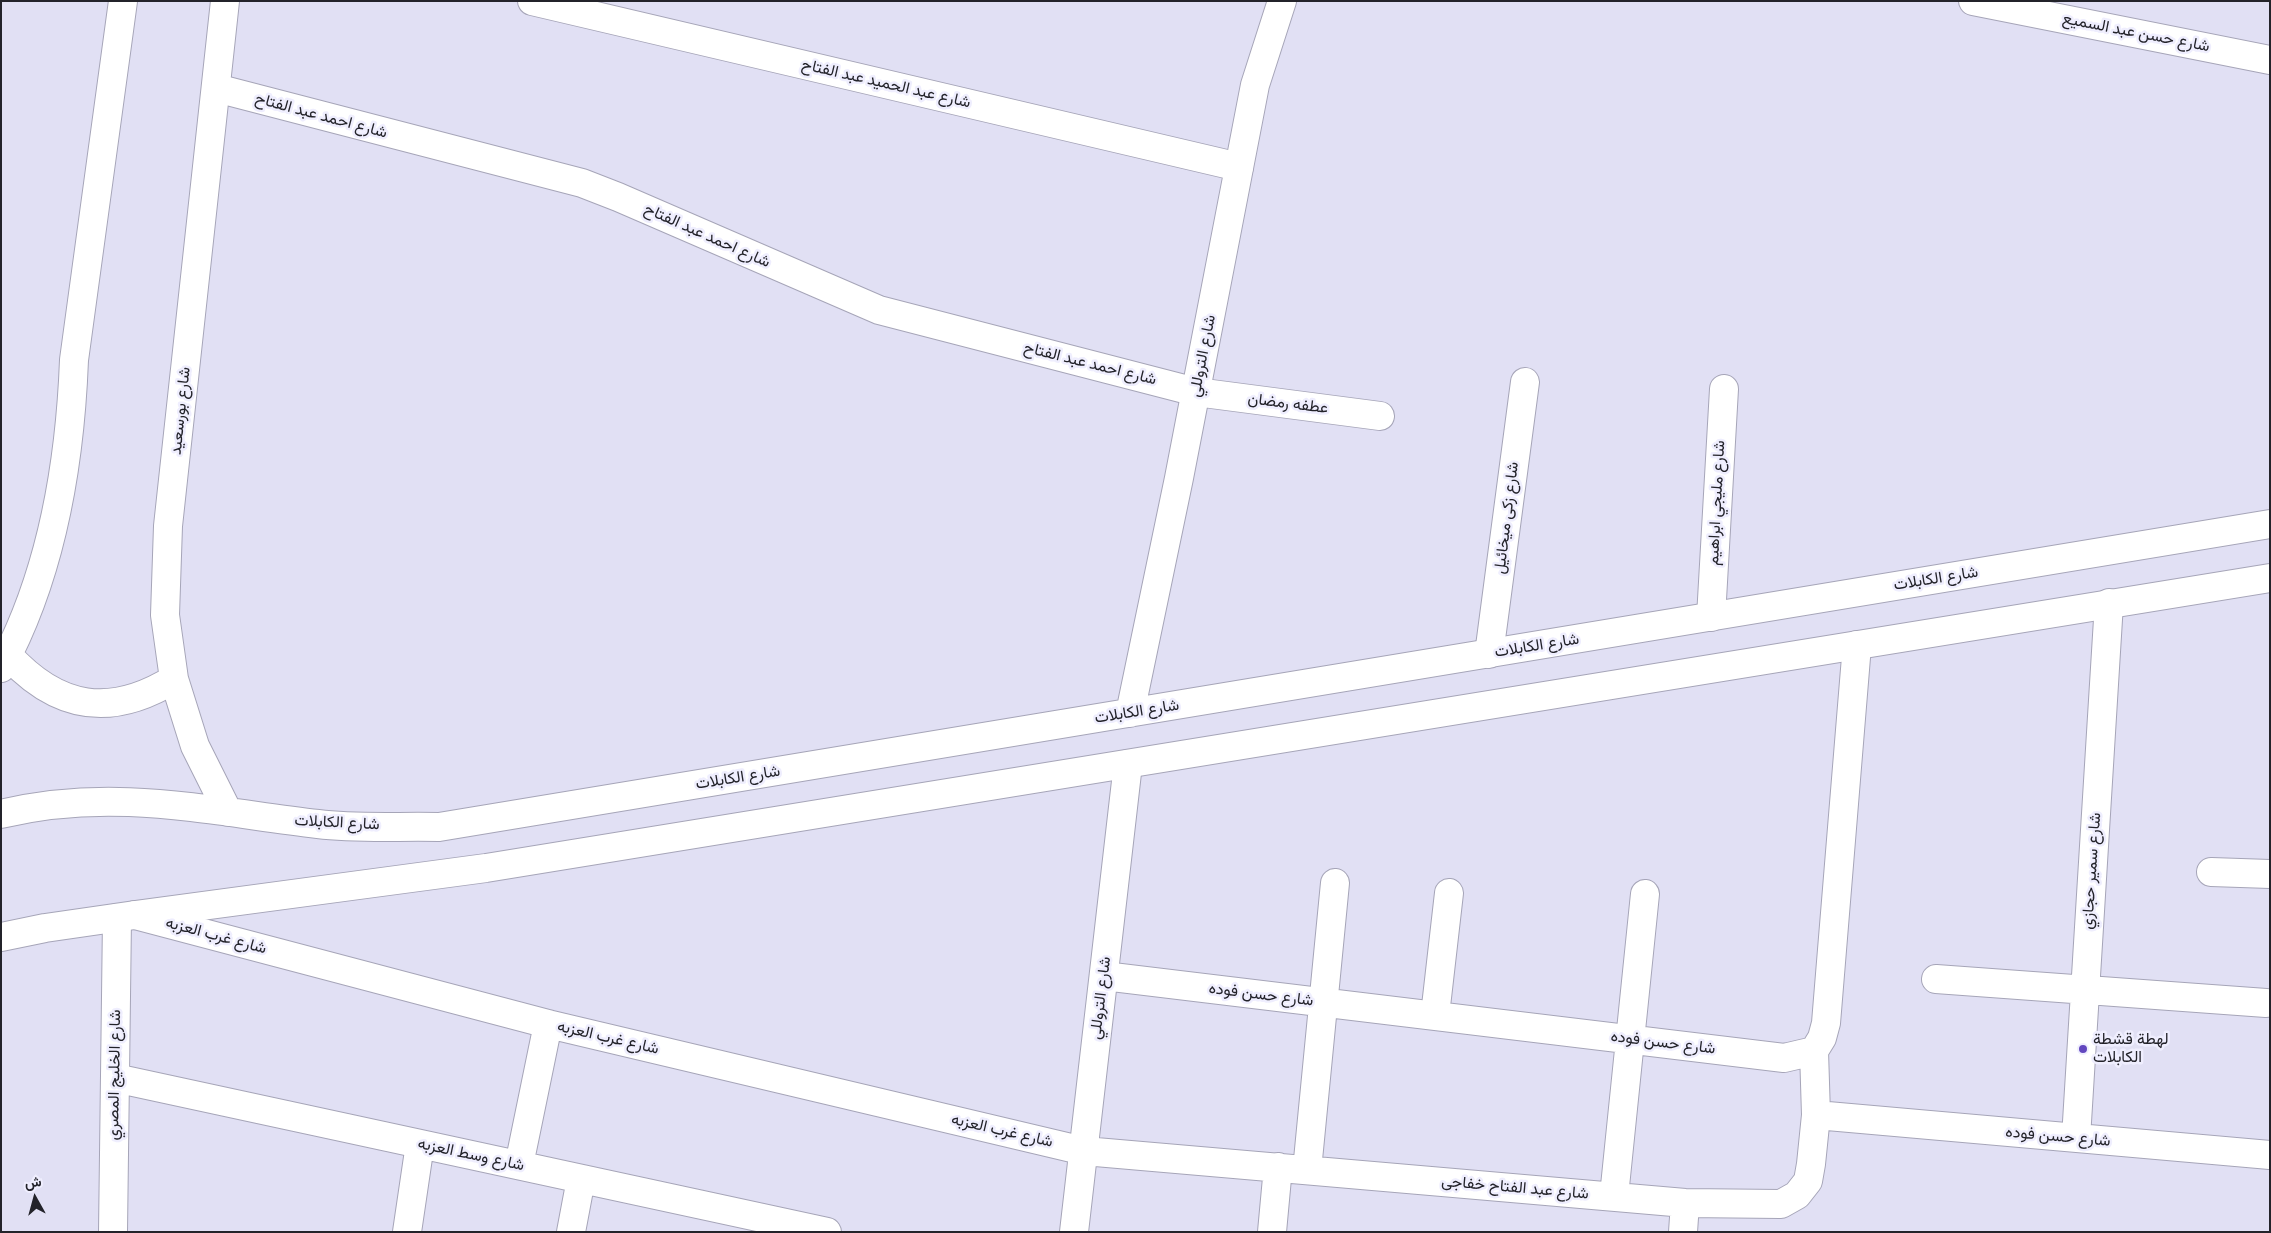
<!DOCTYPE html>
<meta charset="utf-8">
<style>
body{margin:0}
#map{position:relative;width:2271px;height:1233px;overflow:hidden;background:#e1e0f4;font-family:"Times New Roman",Vazirmatn,serif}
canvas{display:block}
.frame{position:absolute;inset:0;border:2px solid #23232a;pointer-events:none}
.north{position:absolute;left:10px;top:1173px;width:50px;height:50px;-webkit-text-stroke:4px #efeefe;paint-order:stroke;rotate:353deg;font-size:14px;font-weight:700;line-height:20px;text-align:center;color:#23232a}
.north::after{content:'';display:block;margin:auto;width:18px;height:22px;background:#23232a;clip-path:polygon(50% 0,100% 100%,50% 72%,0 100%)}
</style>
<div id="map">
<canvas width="2271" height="1233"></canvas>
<div class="frame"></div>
<div class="north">ش</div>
</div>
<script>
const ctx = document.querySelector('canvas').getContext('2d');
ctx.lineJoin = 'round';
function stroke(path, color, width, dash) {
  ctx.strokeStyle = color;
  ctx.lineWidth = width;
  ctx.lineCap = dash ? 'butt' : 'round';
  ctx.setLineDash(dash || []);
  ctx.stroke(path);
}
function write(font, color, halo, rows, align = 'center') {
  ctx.font = font + ' "Times New Roman",Vazirmatn,serif';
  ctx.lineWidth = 5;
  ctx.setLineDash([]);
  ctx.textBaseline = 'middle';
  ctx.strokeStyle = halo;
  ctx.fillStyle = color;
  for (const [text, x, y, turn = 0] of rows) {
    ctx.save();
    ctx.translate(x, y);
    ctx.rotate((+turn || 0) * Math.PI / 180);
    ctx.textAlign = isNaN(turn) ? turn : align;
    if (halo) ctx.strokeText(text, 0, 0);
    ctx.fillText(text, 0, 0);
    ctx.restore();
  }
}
const street = new Path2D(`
 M532 1 1239 167
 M1973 1 2270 60
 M216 88 582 183 618 197 879 310 1196 392 1380 416
 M1711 617 1724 389
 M1489 654 1525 382
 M2211 872 2270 874
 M135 915 548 1024 1084 1151 1685 1203 1781 1204 1797 1195 1808 1181 1811 1164 1816 1115 1814 1051
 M1104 976 1784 1058 1814 1051 1822 1038 1826 1023 1857 645
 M1936 979 2266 1003
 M1435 1015 1449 893
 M115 1078 827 1232
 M1816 1115 2270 1155
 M2076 1138 2109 603
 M519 1165 548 1024
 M1307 1170 1335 883
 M1614 1196 1645 894
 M113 1232 117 918
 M407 1232 420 1144
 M571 1232 581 1179
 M1074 1232 1128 764
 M1272 1232 1278 1167
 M1683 1232 1685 1203`);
const secondary = new Path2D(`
 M225 1 168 526 165 615 174 679 195 746 228 812
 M8 655C58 710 111 718 174 679
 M1 668C52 574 70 465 74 360L123 1
 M1130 713 1179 478 1255 85 1282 1
 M1 814C112 787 208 811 318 824 357 829 399 826 439 827L2270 524
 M1 937 45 928 135 915 486 868 2270 578`);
const markers = [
 [2083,1049,5,"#6247bf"]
];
const streetNames = [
 ["شارع حسن عبد السميع",2136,33,11],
 ["شارع عبد الحميد عبد الفتاح",886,84,13],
 ["شارع احمد عبد الفتاح",321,116,15],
 ["شارع احمد عبد الفتاح",707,236,24],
 ["شارع التروللي",1203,356,-79],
 ["شارع احمد عبد الفتاح",1090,364,14],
 ["عطفه رمضان",1288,404,7],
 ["شارع بورسعيد",181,411,-84],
 ["شارع مليجي ابراهيم",1717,503,-87],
 ["شارع زكى ميخائيل",1507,518,-83],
 ["شارع الكابلات",1936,579,-9],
 ["شارع الكابلات",1537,646,-9],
 ["شارع الكابلات",1137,712,-9],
 ["شارع الكابلات",738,778,-9],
 ["شارع الكابلات",337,823,3],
 ["شارع سمير حجازي",2092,871,-86],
 ["شارع غرب العزبه",216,936,15],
 ["شارع حسن فوده",1261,995,7],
 ["شارع التروللي",1101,998,-83],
 ["شارع غرب العزبه",608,1038,13],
 ["شارع حسن فوده",1663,1043,7],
 ["شارع الخليج المصري",115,1075,-89],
 ["شارع غرب العزبه",1002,1131,13],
 ["شارع حسن فوده",2058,1137,5],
 ["شارع وسط العزبه",471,1155,12],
 ["شارع عبد الفتاح خفاجى",1515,1188,5]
];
const poiNames = [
 ["لهطة قشطة",2093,1040],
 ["الكابلات",2093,1058]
];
stroke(street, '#a6a5b8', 30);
stroke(secondary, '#a6a5b8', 30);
stroke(street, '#fff', 28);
stroke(secondary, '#fff', 28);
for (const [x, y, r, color] of markers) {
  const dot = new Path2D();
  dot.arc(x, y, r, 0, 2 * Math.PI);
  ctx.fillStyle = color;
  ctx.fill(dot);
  stroke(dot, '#efeefe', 2);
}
write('16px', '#23232a', '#efeefe', streetNames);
write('16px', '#23232a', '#efeefe', poiNames, 'left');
</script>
